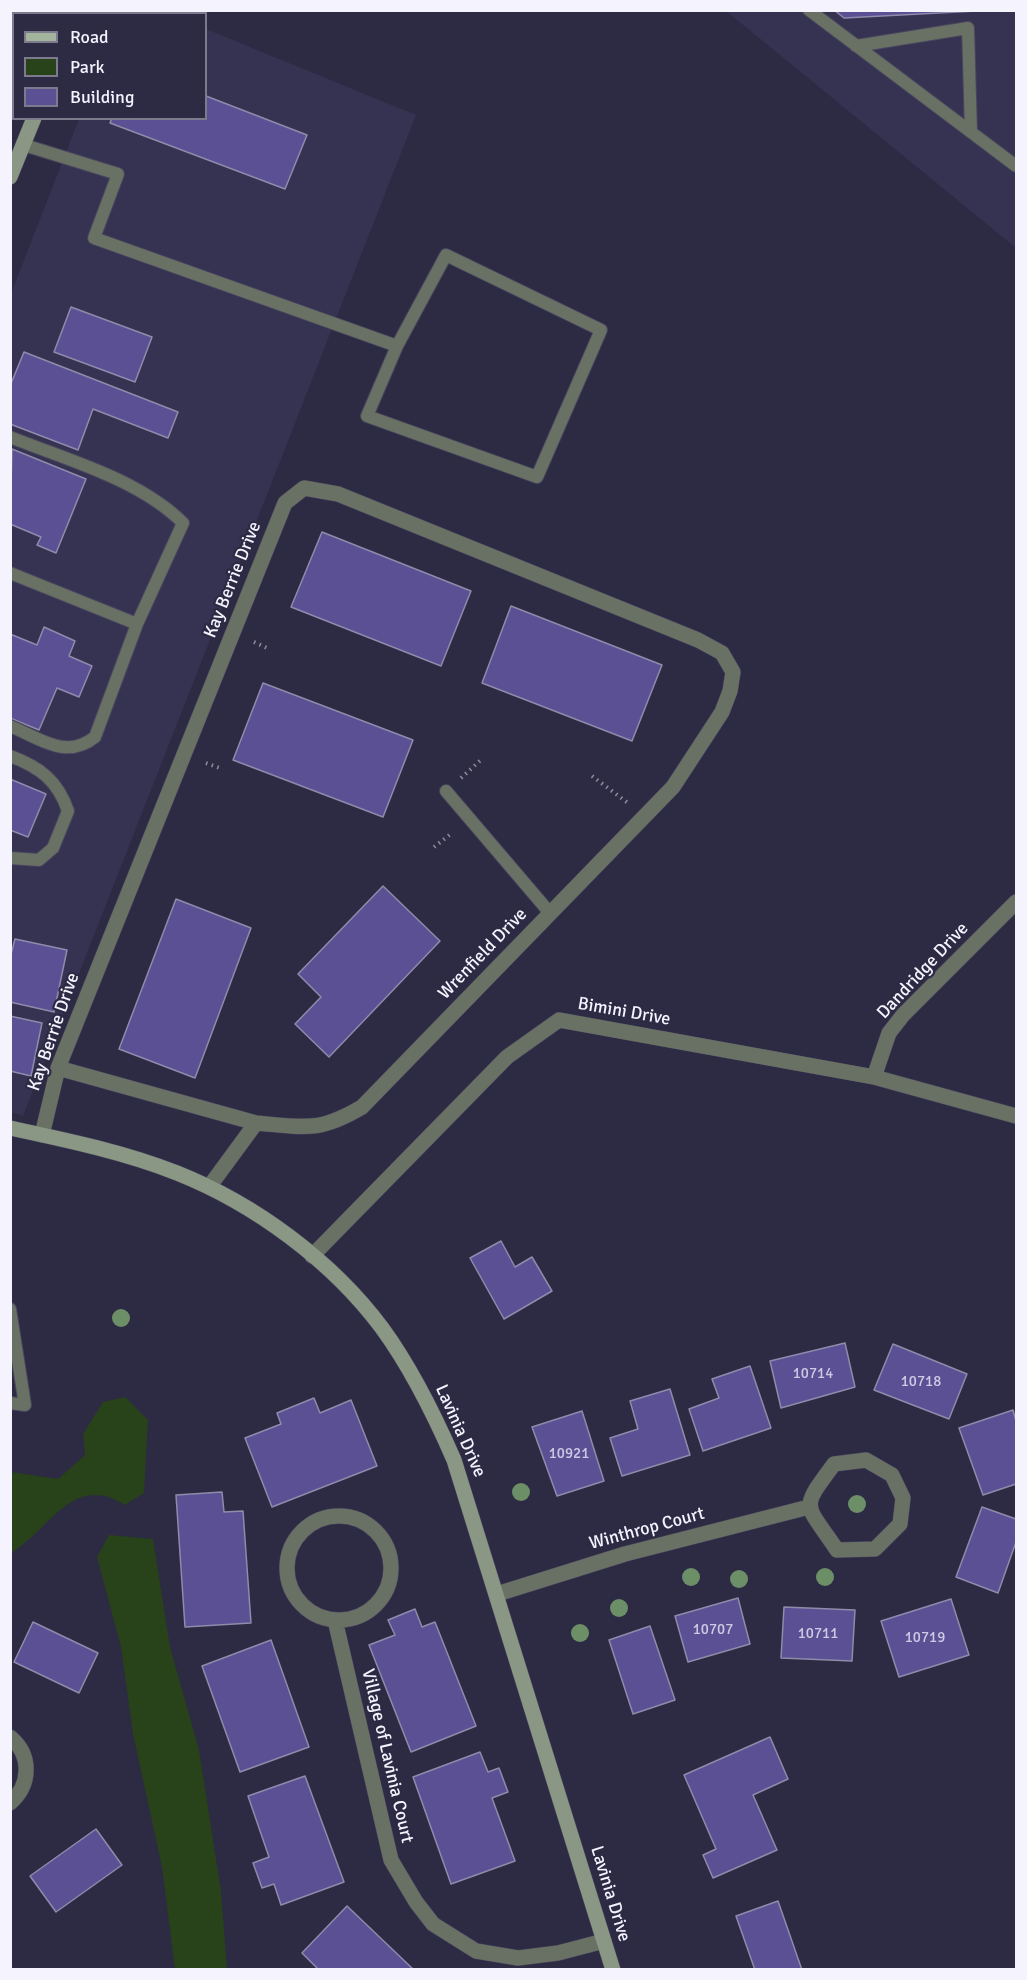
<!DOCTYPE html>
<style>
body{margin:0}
#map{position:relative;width:1027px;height:1980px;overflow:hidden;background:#2d2a44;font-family:Signika,sans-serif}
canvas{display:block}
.frame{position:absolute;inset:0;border:12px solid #f4f3fe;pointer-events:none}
.legend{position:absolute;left:12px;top:12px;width:195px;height:108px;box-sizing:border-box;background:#2d2a44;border:2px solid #7d7a8e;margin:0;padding:8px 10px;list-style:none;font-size:18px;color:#f4f3fe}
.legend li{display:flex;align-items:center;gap:12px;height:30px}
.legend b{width:30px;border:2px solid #7d7a8e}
</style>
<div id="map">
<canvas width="1027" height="1980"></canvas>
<div class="frame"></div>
<ul class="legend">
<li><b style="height:8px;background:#a3b49c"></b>Road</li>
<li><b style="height:16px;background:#284219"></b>Park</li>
<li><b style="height:16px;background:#5c5095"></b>Building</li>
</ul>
</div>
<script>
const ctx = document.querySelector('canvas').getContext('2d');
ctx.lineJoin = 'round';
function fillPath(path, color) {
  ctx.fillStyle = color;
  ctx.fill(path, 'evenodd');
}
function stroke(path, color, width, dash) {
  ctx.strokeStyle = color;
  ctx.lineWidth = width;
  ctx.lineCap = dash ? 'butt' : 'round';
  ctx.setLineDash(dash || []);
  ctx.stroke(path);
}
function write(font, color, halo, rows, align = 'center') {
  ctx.font = font + ' Signika,sans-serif';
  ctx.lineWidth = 4.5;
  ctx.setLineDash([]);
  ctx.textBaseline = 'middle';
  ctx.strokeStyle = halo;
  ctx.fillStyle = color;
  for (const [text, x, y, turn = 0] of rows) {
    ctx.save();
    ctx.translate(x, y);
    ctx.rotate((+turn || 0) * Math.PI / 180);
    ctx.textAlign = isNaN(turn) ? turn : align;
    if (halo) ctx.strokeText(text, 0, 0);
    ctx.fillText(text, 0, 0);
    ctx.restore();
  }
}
const built = new Path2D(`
 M726 11H1016V248Z
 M206 29 416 115 23 1116 10 1112V296L79 119 206 118Z`);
const green = new Path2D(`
 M125 1397 148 1420 144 1493 125 1505C72 1472 50 1530 11 1553V1472L58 1479 85 1455 83 1434 103 1402Z
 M109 1535 153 1539 170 1647 199 1750 221 1891 227 1969H175L162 1867 133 1734 121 1647 97 1557Z`);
const building = new Path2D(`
 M834 10H996L844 18Z
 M206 96 307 135 285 189 110 123 112 118H206Z
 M71 307 152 337 135 382 54 352Z
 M24 352 178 412 168 438 93 409 78 450 10 424V386Z
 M12 449 86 479 56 553 37 545 41 537 10 524Z
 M322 532 471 591 441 666 291 607Z
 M511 606 662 665 632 741 482 683Z
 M44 627 75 641 69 656 92 666 79 697 57 688 39 730 10 718V634L37 645Z
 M263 683 413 740 383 817 233 760Z
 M10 779 46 794 28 837 10 830Z
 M383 886 440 941 329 1057 295 1024 321 997 298 974Z
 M176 899 251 928 195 1078 119 1049Z
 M15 939 67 950 54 1012 10 1002V958Z
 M10 1016 42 1023 31 1076 10 1071Z
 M501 1241 515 1267 532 1257 552 1291 504 1319 470 1258Z
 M845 1343 855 1387 781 1408 770 1361Z
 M893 1344 967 1374 949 1419 874 1390Z
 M750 1366 771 1428 703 1451 689 1409 719 1398 712 1379Z
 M670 1389 690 1455 622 1476 610 1438 638 1429 630 1401Z
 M314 1398 320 1413 351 1400 377 1466 272 1507 245 1438 281 1424 277 1413Z
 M1013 1410 1016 1421V1484L983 1495 959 1428Z
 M582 1411 604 1481 557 1496 532 1427Z
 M222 1492 224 1512 243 1511 251 1623 185 1627 176 1495Z
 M982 1507 1016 1519V1542L998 1593 956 1577Z
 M738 1598 750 1644 688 1662 675 1616Z
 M951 1599 969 1655 899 1677 881 1621Z
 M784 1607 855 1610 852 1661 781 1658Z
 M415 1609 422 1627 435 1622 476 1726 411 1752 369 1645 395 1635 388 1620Z
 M33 1622 98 1653 79 1693 14 1662Z
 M650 1626 675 1700 633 1714 609 1640Z
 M271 1640 309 1747 240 1772 202 1666Z
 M770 1737 788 1779 753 1795 777 1850 713 1878 703 1855 716 1849 684 1775Z
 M480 1752 488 1772 499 1768 508 1792 492 1798 515 1861 451 1884 413 1777Z
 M305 1776 344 1882 281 1905 274 1884 262 1888 253 1863 269 1857 248 1796Z
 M96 1829 122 1865 56 1912 30 1876Z
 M778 1901 802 1970H755L736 1916Z
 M347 1906 414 1970H319L302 1953Z`);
const path = new Path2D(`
 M254 642 267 648
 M206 763 222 769
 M592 776 628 803
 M461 778 483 758
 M434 847 452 833`);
const lane = new Path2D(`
 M809 10 1016 166
 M856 46 968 28 971 132
 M24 145 118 174 94 238 397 346 367 416 537 477 601 330 446 255 397 346
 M10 437C67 460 139 479 183 523L137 624 95 737C66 760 41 739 10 726
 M10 573 137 624
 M10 756C40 767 58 781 68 811L53 848 39 860 10 858
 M446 791 550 913
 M10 1309 25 1405 10 1403`);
const street = new Path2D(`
 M58 1068 256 1123
 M874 1077 889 1033 903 1015 1016 902
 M42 1135 58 1068 285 503 304 488 338 494 698 640 722 653 733 672 730 691 722 712 673 787 362 1107C318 1133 305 1127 256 1123L209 1187
 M312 1256 507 1057 559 1020 874 1077 1016 1116
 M866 1460 892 1475 903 1498 900 1524 875 1549 837 1550C805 1502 799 1511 834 1464Z
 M287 1568a52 52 0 1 1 104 0a52 52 0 1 1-104 0Z
 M497 1594 625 1554 809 1507
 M335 1620 391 1860 416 1902 433 1924 476 1951 518 1958 558 1953 604 1941
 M10 1737C32 1755 31 1785 10 1803`);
const secondary = new Path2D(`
 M77 14 78 10
 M10 177 34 118
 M10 1128C66 1140 124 1152 177 1173 255 1204 332 1261 382 1328 412 1369 434 1414 454 1460L613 1970`);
const primary = new Path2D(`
 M10 28 14 30`);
const trees = [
 [121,1318],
 [521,1492],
 [857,1504],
 [691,1577],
 [825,1577],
 [739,1579],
 [619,1608],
 [580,1633]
];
const numberNames = [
 ["10714",813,1374],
 ["10718",921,1382],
 ["10921",569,1454],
 ["10707",713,1630],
 ["10711",818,1634],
 ["10719",925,1638]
];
const streetNames = [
 ["Kay Berrie Drive",233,580,-68],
 ["Wrenfield Drive",483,954,-46],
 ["Dandridge Drive",923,971,-47],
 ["Bimini Drive",624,1012,10],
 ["Kay Berrie Drive",54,1032,-71],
 ["Lavinia Drive",460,1431,66],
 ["Winthrop Court",647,1529,-15],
 ["Village of Lavinia Court",387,1756,77],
 ["Lavinia Drive",610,1894,73]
];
fillPath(built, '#363252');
fillPath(green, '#284219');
fillPath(building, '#5c5095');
stroke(building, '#8e8bab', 1.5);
stroke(lane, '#49465e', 14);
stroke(street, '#49465e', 16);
stroke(secondary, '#49465e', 16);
stroke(primary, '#49465e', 16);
stroke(path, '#8e8c9e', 4, [1.5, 4.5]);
stroke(lane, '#697165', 12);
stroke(street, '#697165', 15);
stroke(secondary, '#8a9784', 15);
stroke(primary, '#a3b49c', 15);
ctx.fillStyle = '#6d8f67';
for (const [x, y] of trees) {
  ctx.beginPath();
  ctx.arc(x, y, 9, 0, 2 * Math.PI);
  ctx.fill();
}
write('15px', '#cecae4', null, numberNames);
write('18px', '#f4f3fe', '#2d2a44', streetNames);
</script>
